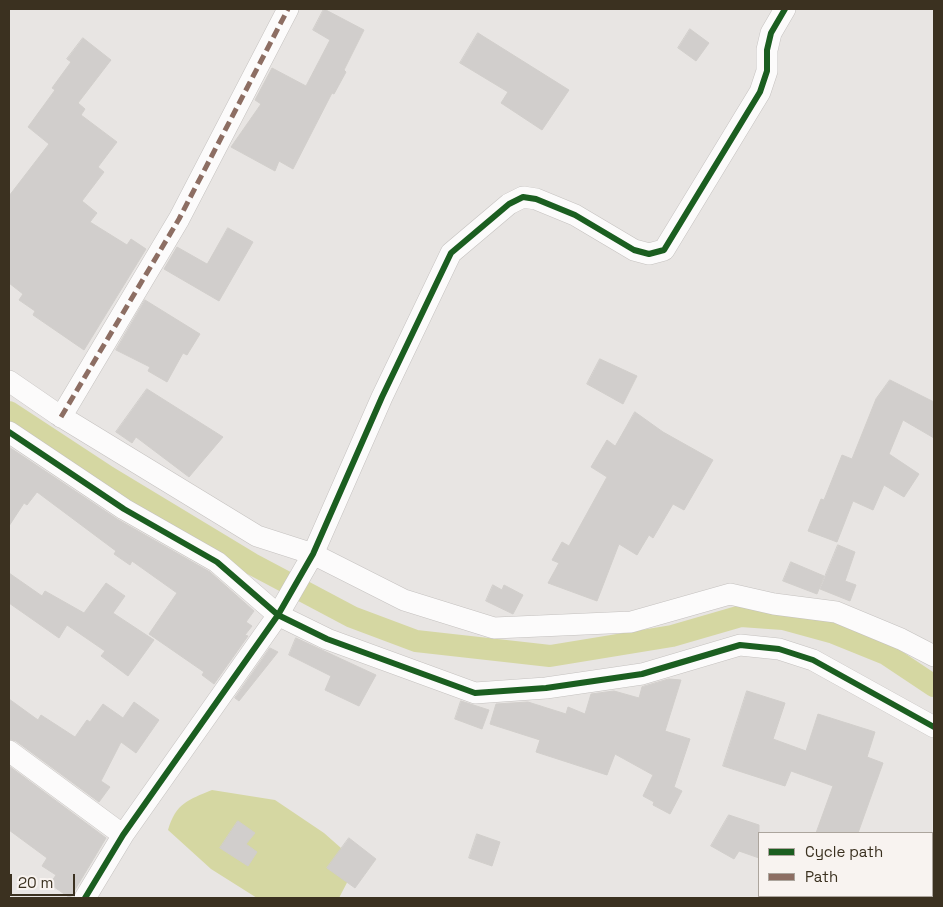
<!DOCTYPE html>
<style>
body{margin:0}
#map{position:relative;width:943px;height:907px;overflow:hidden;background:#e8e5e3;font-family:"Space Grotesk",sans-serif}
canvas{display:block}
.frame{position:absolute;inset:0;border:10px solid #3b3120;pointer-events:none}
.legend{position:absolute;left:758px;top:832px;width:175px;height:65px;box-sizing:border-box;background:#f8f3f0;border:1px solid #aca59d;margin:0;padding:6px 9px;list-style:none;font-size:15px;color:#3b3120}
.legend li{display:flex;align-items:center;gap:10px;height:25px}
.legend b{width:25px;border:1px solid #aca59d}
.scale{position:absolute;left:10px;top:874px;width:65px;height:22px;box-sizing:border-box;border:2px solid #3b3120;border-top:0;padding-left:6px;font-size:15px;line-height:18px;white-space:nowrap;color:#3b3120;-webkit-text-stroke:4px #f8f3f0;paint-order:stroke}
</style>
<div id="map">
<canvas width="943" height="907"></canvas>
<div class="frame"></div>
<ul class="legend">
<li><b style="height:6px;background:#1b5e20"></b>Cycle path</li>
<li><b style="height:6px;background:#8d6e63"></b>Path</li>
</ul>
<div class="scale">20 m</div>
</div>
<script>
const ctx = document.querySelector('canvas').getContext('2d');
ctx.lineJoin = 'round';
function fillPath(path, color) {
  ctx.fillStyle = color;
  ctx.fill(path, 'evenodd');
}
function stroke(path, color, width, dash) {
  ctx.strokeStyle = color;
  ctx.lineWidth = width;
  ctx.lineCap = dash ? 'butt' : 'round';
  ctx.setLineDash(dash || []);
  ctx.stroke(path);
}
const water = new Path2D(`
 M212 790 275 800 324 833 341 848 348 857 353 871 339 898H257L211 869 168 830C176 803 188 800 212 790Z`);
const canal = new Path2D(`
 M9 412 108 477 252 564 352 617 416 641 550 656 672 636 741 616 783 619 834 633 886 654 934 686`);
const building = new Path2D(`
 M324 9 364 30 344 70 346 72 334 94 332 93 293 169 279 161 275 171 231 147 261 104 255 100 272 68 306 86 330 40 313 30Z
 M690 29 709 43 696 61 678 48Z
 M478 33 569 90 542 130 501 103 508 92 460 63Z
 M83 38 111 60 78 103 85 109 81 115 117 142 98 167 104 172 82 201 97 213 90 222 127 245 131 239 146 249 84 350 33 315 35 311 19 300 23 294 9 283V196L49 144 28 127 55 90 52 88 71 62 67 59Z
 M228 228 253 242 219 301 164 269 177 247 207 264Z
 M145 300 200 334 187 355 183 353 167 382 148 371 150 367 116 350Z
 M600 359 637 376 623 404 587 384Z
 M890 380 934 402V438L903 420 889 454 919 474 904 497 884 485 873 510 853 501 837 542 808 531 821 499 824 500 842 455 852 459 876 399Z
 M147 389 223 437 189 477 136 437 132 443 116 432Z
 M635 412 663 432 713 460 684 510 673 504 653 538 649 535 637 555 619 544 597 601 548 583 559 563 552 560 562 542 569 546 607 477 591 467 607 440 615 446Z
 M9 447 117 519 210 572 254 611 246 622 252 626 245 635 248 636 214 684 202 675 204 672 149 634 177 593 132 561 130 565 114 554 116 551 37 492 27 505 24 503 9 526Z
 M838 545 855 552 845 581 856 585 850 601 820 589Z
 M791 562 824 576 817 594 783 581Z
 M9 573 42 596 45 591 84 613 106 583 125 596 113 613 154 640 128 676 101 656 105 651 67 625 59 638 9 603Z
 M493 585 502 590 504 585 523 595 513 614 486 601Z
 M296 638 376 675 359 706 325 690 331 676 289 655Z
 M270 648 278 652 239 701 235 698Z
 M669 679 681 680 665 731 690 739 674 787 682 791 670 814 653 805 654 802 643 796 653 775 615 754 607 775 536 752 540 740 490 724 496 704 528 702 566 714 568 707 585 714 591 694 614 691 639 698 642 687Z
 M747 691 785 703 773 739 806 751 818 714 875 732 867 757 883 763 858 833H816L833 786 791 771 785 786 723 766Z
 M9 699 38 720 41 715 75 737 87 720 90 722 103 704 123 718 134 702 159 720 136 753 121 742 101 781 110 787 99 802 16 741 9 739Z
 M461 701 489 710 482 729 455 719Z
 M9 766 106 838 70 898 50 884 56 875 42 866 47 858 9 830Z
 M729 815 759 825V858L739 851 734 859 711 846Z
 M238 821 255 833 246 844 257 852 248 866 220 848Z
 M477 834 500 842 492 866 469 858Z
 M349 838 376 859 355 888 327 868Z`);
const minor = new Path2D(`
 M9 381 57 414 257 536 313 554 404 600 494 628 631 622 730 594 774 604 836 612 901 639 934 656
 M61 417 179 219 288 9
 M9 432 124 509 217 562 278 615 327 639 475 693 546 688 642 674 740 645 779 649 813 660 934 727
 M9 751 123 835
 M85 898 123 835 278 615 313 554 382 397 451 253 509 204 523 197 536 199 575 215 634 250 649 254 664 250 760 92 767 71V50L771 33 785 9`);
const quiet = new Path2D(`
 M61 417 179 219 288 9`);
const cycleway = new Path2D(`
 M9 432 124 509 217 562 278 615 327 639 475 693 546 688 642 674 740 645 779 649 813 660 934 727
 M85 898 123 835 278 615 313 554 382 397 451 253 509 204 523 197 536 199 575 215 634 250 649 254 664 250 760 92 767 71V50L771 33 785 9`);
fillPath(water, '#d5d7a2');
stroke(canal, '#d5d7a2', 22);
fillPath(building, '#d1cecc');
stroke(building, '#d1cecb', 1);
stroke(minor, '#c4c1bf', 22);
stroke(minor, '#fcfbfb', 21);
stroke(quiet, '#8d6e63', 5, [10, 5]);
stroke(cycleway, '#1b5e20', 6);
</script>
